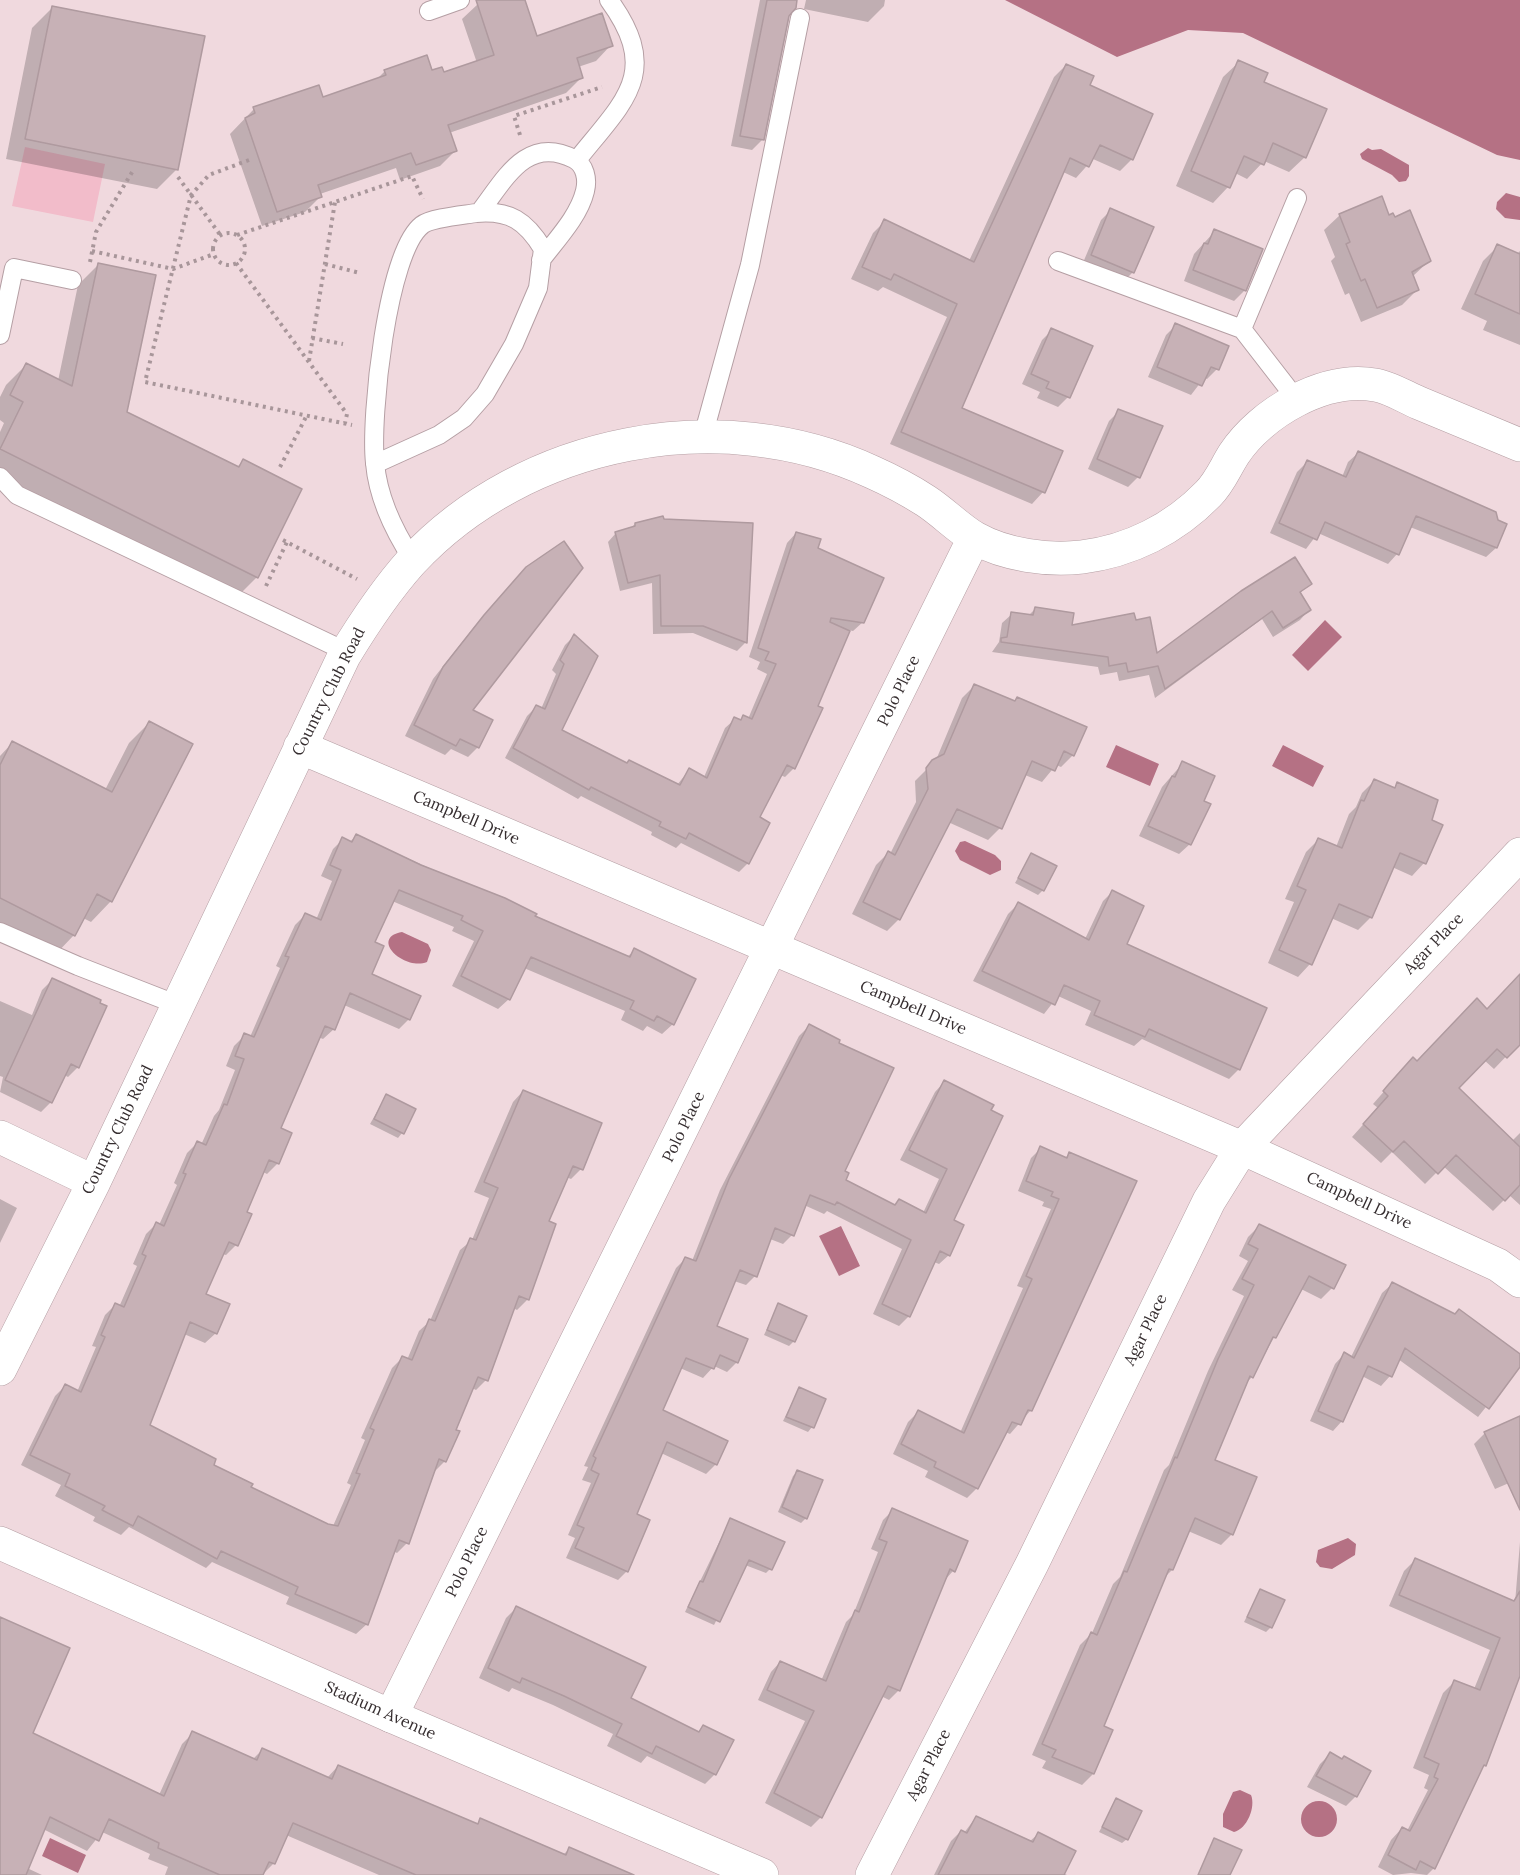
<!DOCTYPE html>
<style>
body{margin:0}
canvas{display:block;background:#f0d9de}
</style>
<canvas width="1520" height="1875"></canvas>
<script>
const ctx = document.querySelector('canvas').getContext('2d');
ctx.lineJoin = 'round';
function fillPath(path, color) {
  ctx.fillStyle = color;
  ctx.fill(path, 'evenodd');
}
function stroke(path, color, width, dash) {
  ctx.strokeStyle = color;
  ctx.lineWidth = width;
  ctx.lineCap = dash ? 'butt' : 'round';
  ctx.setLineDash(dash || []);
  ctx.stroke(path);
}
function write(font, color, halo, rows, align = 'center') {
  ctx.font = font + ' Lora,serif';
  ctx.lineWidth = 4.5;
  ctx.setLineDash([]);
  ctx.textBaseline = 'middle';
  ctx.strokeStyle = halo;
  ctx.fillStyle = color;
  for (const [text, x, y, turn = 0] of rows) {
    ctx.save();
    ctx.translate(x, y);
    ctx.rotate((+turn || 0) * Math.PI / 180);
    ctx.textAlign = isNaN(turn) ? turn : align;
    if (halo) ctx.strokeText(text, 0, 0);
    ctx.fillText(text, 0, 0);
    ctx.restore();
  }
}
const green = new Path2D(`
 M25 147 105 164 93 222 12 206Z`);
const water = new Path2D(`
 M1005 0H1520V160L1497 155 1243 33 1188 30 1117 57Z
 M1368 148 1372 150 1381 149 1409 165V176L1406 181 1399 182 1392 175 1362 159 1360 154Z
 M1506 193 1520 197V220L1505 218 1496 209 1497 202Z
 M1325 620 1342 637 1308 671 1292 655Z
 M1116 745 1159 764 1150 786 1106 767Z
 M1283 745 1324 766 1313 787 1272 766Z
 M965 841 995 855 1001 861V870L990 875 960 860 955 851 960 842Z
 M402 932 428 944 431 950 427 962C404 971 369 938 402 932Z
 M841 1226 860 1266 839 1276 819 1236Z
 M1348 1538 1356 1544 1355 1555 1332 1569 1320 1567 1316 1562 1318 1550Z
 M1240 1790 1251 1795C1256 1807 1247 1829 1234 1832L1223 1827V1814L1233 1792Z
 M1301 1819a18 18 0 1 1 36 0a18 18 0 1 1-36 0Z
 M50 1838 86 1855 78 1873 42 1856Z`);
const shadow = new Path2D(`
 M490 0H523L536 38 611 45 596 61 578 67 582 77 566 93 449 133 455 151 440 166 400 180 396 168 320 194 321 196 305 212 262 226 230 134 254 109 322 99 376 80 385 71 444 74 477 63 462 19 478 4Z
 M760 0H796L788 15 762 140 752 150 731 146Z
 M806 0H885L884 6 868 22 804 9Z
 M53 7 177 169 157 189 6 159 32 28Z
 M1239 62 1262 83 1305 157 1289 172 1264 161 1247 179 1235 173 1228 187 1213 203 1176 186 1223 77Z
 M1066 65 1088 86 1132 159 1120 171 1093 159 1076 178 1063 172 960 409 1043 492 1032 504 890 444 947 317 883 287 878 291 851 279 873 233 885 221 969 261 1054 77Z
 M1111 210 1133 272 1123 282 1082 265 1101 220Z
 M1340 215 1388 217 1429 261 1412 277 1417 290 1402 305 1361 322 1349 293 1345 295 1331 261 1335 257 1324 230Z
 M1215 231 1261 250 1244 291 1234 301 1184 281 1194 254Z
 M1498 246 1517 254 1520 251V345L1483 330 1487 321 1461 309 1483 261Z
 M98 265 126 413 236 468 243 461 257 577 237 597 0 479V432L4 423 0 420V397L6 385 26 365 58 381 78 285Z
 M1176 325 1227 346 1217 369 1207 379 1204 378 1191 395 1148 377 1166 335Z
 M1052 330 1068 397 1058 407 1037 398 1040 392 1022 384 1042 340Z
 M1119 411 1138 477 1128 487 1088 469 1109 421Z
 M1358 453 1505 525 1496 548 1486 557 1410 527 1397 554 1388 564 1318 533 1306 549 1270 533 1297 472 1307 462 1342 477 1348 462Z
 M663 520 751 525 745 643 737 651 693 633 653 634 652 583 620 591 608 542 616 533 630 529 635 524Z
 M796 533 817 549 863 622 853 631 848 630 816 707 794 768 785 777 780 775 758 818 748 863 739 872 681 843 676 848 651 835 652 832 581 796 578 799 505 758 527 716 537 706 541 709 556 674 552 670 565 645 574 636 560 731 627 764 677 785 689 770 704 777 725 728 735 719 740 721 744 717 748 719 767 674 757 669 760 662 749 657 787 543Z
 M516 579 471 710 478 747 468 757 451 749 445 755 405 736 433 679 474 627Z
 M1310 584 1299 594 1309 610 1300 620 1273 637 1262 619 1155 698 1149 675 1119 681 1117 672 1100 675 1098 667 992 652 999 642 1002 623 1012 614 1028 616 1035 609 1071 626 1135 621 1156 656Z
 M974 686 1013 702 1017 699 1073 755 1061 767 1056 765 1042 782 1025 775 1000 828 988 840 948 822 899 919 887 931 852 914 876 865 888 853 890 854 916 802 915 781 936 760 962 698Z
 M149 723 111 901 91 922 83 918 74 935 54 956 0 928V756L12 743 105 790 129 743Z
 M1183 763 1202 802 1190 844 1179 854 1139 836 1162 787Z
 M1374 781 1393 789 1398 784 1430 821 1441 826 1424 863 1412 876 1392 867 1370 918 1358 930 1331 918 1310 964 1298 977 1268 963 1294 902 1285 899 1306 852 1318 840 1336 847 1349 814 1356 807 1362 793Z
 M356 835 627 957 635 950 673 1024 662 1034 647 1026 643 1031 621 1020 625 1011 524 968 509 999 498 1009 452 986 474 941 452 931 454 927 392 901 373 942 370 974 409 1019 399 1029 344 1005 334 1029 323 1039 318 1037 279 1129 278 1163 267 1174 263 1172 245 1213 236 1245 226 1255 222 1254 204 1294 216 1333 205 1343 184 1334 148 1426 249 1488 333 1526 351 1485 347 1483 365 1440 361 1438 392 1368 402 1358 407 1360 419 1331 430 1321 460 1250 472 1240 489 1198 474 1192 513 1102 523 1091 581 1169 571 1179 566 1177 547 1222 554 1225 527 1300 517 1310 513 1308 486 1380 476 1390 472 1388 445 1461 435 1471 407 1543 397 1553 393 1551 367 1624 356 1634 286 1604 289 1597 212 1562 206 1568 129 1527 121 1535 93 1521 95 1517 55 1496 61 1485 21 1465 55 1396 65 1386 77 1392 96 1347 92 1346 105 1315 115 1305 119 1307 137 1266 133 1264 146 1234 156 1224 159 1225 177 1185 174 1183 187 1153 197 1143 201 1145 214 1116 219 1110 235 1070 226 1066 234 1046 245 1035 250 1037 280 968 276 966 295 925 305 915 316 920 332 881 321 876 333 849 343 839 350 842Z
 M1031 855 1043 890 1038 895 1015 883Z
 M1112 892 1125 945 1239 1069 1229 1079 1142 1039 1134 1046 1085 1025 1091 1011 1058 996 1044 1014 973 981 1008 914 1018 904 1085 939 1103 901Z
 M1520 977V1046L1518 1044 1494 1069 1484 1060 1457 1088 1512 1141 1520 1133V1205L1509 1195 1493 1211 1443 1166 1425 1184 1392 1152 1381 1163 1352 1137 1378 1108 1373 1104 1402 1071 1417 1062 1487 1011Z
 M52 980 78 1067 68 1077 64 1075 51 1102 41 1112 0 1092 3 1077 0 1076V1001L32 1015 42 990Z
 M809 1026 845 1180 894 1206 899 1201 923 1213 939 1179 900 1160 935 1092 944 1082 952 1221 949 1255 939 1264 934 1262 909 1316 899 1326 873 1314 902 1249 827 1211 824 1214 804 1205 792 1235 783 1244 770 1239 755 1276 746 1285 734 1281 715 1327 737 1362 727 1372 714 1366 703 1378 680 1368 661 1411 726 1442 716 1464 706 1474 661 1453 635 1515 627 1571 618 1580 566 1558 575 1538 568 1535 591 1483 582 1480 588 1467 584 1466 676 1268 685 1259 692 1261 720 1190 799 1036Z
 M386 1096 402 1133 398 1138 370 1124Z
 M1041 1148 1065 1158 1069 1154 1031 1410 1010 1434 1005 1432 977 1488 967 1498 925 1477 928 1471 893 1454 908 1422 918 1412 960 1433 1023 1288 1017 1286 1051 1209 1042 1206 1044 1202 1018 1191 1031 1158Z
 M0 1199 17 1208 0 1243Z
 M1259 1226 1344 1266 1332 1288 1321 1299 1301 1289 1252 1377 1245 1384 1213 1460 1232 1534 1221 1545 1188 1531 1172 1570 1164 1578 1102 1727 1093 1774 1082 1785 1042 1768 1046 1761 1032 1755 1080 1645 1092 1633 1113 1584 1120 1577 1164 1470 1169 1465 1208 1371 1244 1296 1232 1290 1248 1261 1239 1256 1248 1237Z
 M1392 1284 1520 1356V1364L1478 1417 1398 1359 1390 1376 1381 1386 1362 1376 1342 1421 1333 1431 1310 1421 1335 1364 1344 1354 1351 1357 1382 1293Z
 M778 1305 794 1341 789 1346 764 1335Z
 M799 1389 812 1427 808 1432 783 1421Z
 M1520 1417V1507L1509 1483 1495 1489 1474 1444 1485 1433Z
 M797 1472 806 1518 801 1523 778 1512 793 1476Z
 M893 1510 953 1571 944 1581 899 1690 889 1700 881 1696 821 1817 811 1827 765 1803 805 1721 758 1700 771 1672 780 1662 821 1681 846 1622 853 1615 878 1552 871 1549 883 1520Z
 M730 1520 770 1569 766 1573 745 1565 714 1625 685 1612Z
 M1520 1542V1650L1485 1765 1480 1770 1434 1868 1427 1875 1411 1873 1393 1875 1378 1867 1391 1840 1402 1828 1407 1831 1428 1790 1424 1788 1429 1775 1413 1768 1443 1693 1454 1682 1474 1689 1490 1650 1389 1606 1404 1571 1415 1560 1515 1603Z
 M1260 1591 1271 1627 1266 1632 1244 1622Z
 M516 1608 629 1698 697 1733 703 1726 715 1774 705 1784 647 1756 641 1763 607 1746 613 1734 553 1705 512 1688 509 1692 479 1678 506 1618Z
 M0 1618 32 1734 159 1795 182 1744 193 1733 253 1759 262 1750 327 1778 338 1766 476 1825 481 1820 563 1855 569 1849 589 1875H379L286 1835 274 1863 262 1875H165L168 1867 148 1859 150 1854 102 1832 87 1851 43 1829 27 1868 42 1875H0Z
 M1330 1754 1356 1796 1346 1806 1307 1787 1320 1764Z
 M1117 1800 1127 1839 1122 1843 1099 1832Z
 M976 1817 1029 1842 1038 1834 1063 1873 1067 1875H934L951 1841 961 1831 964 1833Z`);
const building = new Path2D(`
 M476 0H525L537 36 602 13 613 46 577 58 583 78 448 125 457 151 416 165 411 153 318 185 322 197 277 212 245 118 255 113 253 107 319 85 323 97 386 75 384 70 427 55 432 70 442 67 444 72 494 55Z
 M767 0H797L796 8 789 16 764 140 740 136Z
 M52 6 205 36 178 170 25 139Z
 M1238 60 1268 73 1264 82 1327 109 1306 158 1273 143 1264 165 1244 156 1230 188 1191 171Z
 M1066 64 1094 76 1090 85 1153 114 1133 160 1100 145 1089 167 1070 158 962 408 1063 451 1045 493 901 432 957 304 894 274 891 280 862 267 884 219 974 262Z
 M1382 196 1389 215 1393 213 1395 217 1410 210 1431 261 1412 272 1419 290 1377 308 1365 279 1361 281 1346 244 1350 242 1339 214Z
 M1110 208 1154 227 1134 273 1091 255Z
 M1214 229 1263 249 1246 291 1193 270 1204 243 1208 244Z
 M1497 244 1520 254V314L1475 294Z
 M98 263 156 275 127 412 239 467 243 459 302 489 258 578 0 449 23 402 10 395 26 363 72 386Z
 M1175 323 1229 346 1219 370 1211 367 1202 386 1157 367Z
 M1051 328 1093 346 1070 398 1046 388 1049 382 1031 374Z
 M1118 409 1163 426 1140 478 1097 459Z
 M1358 451 1496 512 1498 520 1507 524 1497 548 1416 516 1399 555 1325 522 1317 540 1279 523 1307 460 1346 477Z
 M663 516 664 519 753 523 747 643 703 626H661L660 575 628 583 615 532 635 526V523Z
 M796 532 821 539 818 548 884 578 864 623 831 618 830 622 850 631 818 706 823 708 795 769 787 765 760 817 770 823 749 864 689 833 686 839 659 826 661 822 591 787 589 790 513 748 536 705 545 709 564 664 560 660 574 634 598 656 562 730 627 763 629 760 680 785 689 768 707 778 734 717 741 720 743 715 752 719 776 664 765 660 769 652 758 648Z
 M564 541 583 568 473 710 493 720 479 748 460 739 456 746 414 725 443 667 484 615 526 567Z
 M1295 557 1312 584 1300 592 1311 610 1283 628 1272 611 1165 689 1158 666 1128 672 1126 663 1109 666 1108 657 1001 642V638L1007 637 1011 612 1033 615 1035 607 1074 613 1072 625 1134 613 1136 620 1150 617 1157 653 1241 591Z
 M974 684 1015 701 1017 697 1087 727 1074 756 1064 751 1055 771 1032 761 1002 829 957 809 900 920 863 902 888 851 895 855 928 789 926 768 932 760 944 754Z
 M149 721 193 744 112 902 97 894 75 936 0 898V765L12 741 112 792Z
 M1182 761 1215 776 1204 801 1211 804 1191 845 1148 826 1172 776 1175 777Z
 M1374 779 1395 788 1397 782 1438 800 1432 820 1443 825 1426 864 1400 853 1372 918 1339 904 1312 965 1279 950 1306 890 1297 886 1318 838 1342 848 1361 800 1364 801Z
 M356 834 421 865 505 898 537 914 535 916 630 957 634 948 696 979 674 1025 657 1016 654 1021 630 1009 634 1001 531 957 510 1000 461 976 483 931 461 920 463 916 399 890 375 942 384 946 372 974 421 996 410 1020 350 993 335 1030 325 1026 281 1128 292 1133 279 1164 269 1160 247 1212 252 1214 238 1246 229 1242 206 1294 230 1304 217 1334 190 1322 150 1425 216 1459 214 1465 253 1484 251 1487 328 1524 338 1526 360 1474 356 1473 374 1430 370 1428 402 1356 412 1360 429 1319 435 1321 470 1238 476 1240 498 1188 484 1182 523 1090 602 1123 583 1170 573 1166 549 1221 556 1224 529 1300 519 1296 488 1381 478 1377 456 1430 460 1431 446 1462 439 1459 409 1544 399 1540 368 1625 295 1594 298 1587 221 1551 217 1559 138 1516 133 1526 102 1510 105 1506 65 1486 70 1474 30 1455 65 1384 81 1392 105 1337 101 1335 115 1303 124 1307 146 1256 142 1254 156 1222 164 1226 186 1174 183 1173 197 1141 206 1145 224 1104 227 1105 244 1059 235 1056 244 1033 254 1037 289 957 285 956 305 913 321 920 341 870 330 865 342 837 352 842Z
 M1031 853 1057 866 1044 891 1018 878Z
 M1112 890 1144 906 1127 944 1267 1008 1240 1070 1149 1029 1145 1037 1094 1015 1100 1001 1064 985 1055 1005 982 971 1018 902 1089 940Z
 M1520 974V1045L1507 1058 1497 1049 1459 1088 1520 1147V1185L1505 1201 1456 1155 1438 1174 1404 1141 1393 1152 1363 1124 1388 1096 1383 1091 1388 1085 1413 1057 1417 1061 1477 998 1487 1009Z
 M52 978 101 1000 100 1003 107 1006 79 1068 71 1064 52 1103 5 1080Z
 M809 1024 840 1040 839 1043 894 1068 845 1171 849 1173 846 1180 895 1205 899 1199 926 1213 947 1169 909 1150 944 1080 994 1105 991 1110 1003 1116 954 1220 964 1225 950 1256 940 1251 910 1317 882 1304 911 1240 837 1202 835 1205 810 1195 794 1236 775 1228 757 1277 740 1270 717 1326 748 1339 738 1363 720 1355 714 1369 686 1358 663 1410 728 1441 717 1465 667 1442 637 1514 650 1520 628 1572 575 1548 584 1528 577 1525 599 1474 591 1470 596 1458 593 1456 685 1257 696 1261 729 1179Z
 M386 1094 416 1109 404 1134 374 1119Z
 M1040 1146 1067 1158 1069 1152 1137 1181 1032 1411 1028 1410 1021 1425 1012 1422 978 1489 934 1467 936 1462 901 1444 918 1410 964 1433 1032 1279 1026 1276 1059 1199 1051 1196 1053 1192 1026 1181Z
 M1259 1224 1346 1265 1334 1289 1309 1276 1276 1338 1273 1337 1253 1378 1250 1376 1215 1460 1257 1477 1233 1535 1195 1518 1173 1570 1169 1569 1104 1726 1113 1730 1094 1774 1052 1757 1056 1750 1042 1744 1091 1632 1097 1635 1124 1571 1127 1572 1175 1457 1177 1458 1218 1359 1254 1285 1242 1279 1258 1249 1248 1244Z
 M1392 1282 1455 1314 1459 1309 1520 1354V1367L1489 1409 1405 1348 1392 1377 1368 1366 1343 1422 1318 1411 1344 1352 1354 1358Z
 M778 1303 807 1316 795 1342 767 1330Z
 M799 1387 826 1399 814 1428 786 1417Z
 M1520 1416V1510L1484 1432Z
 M797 1470 823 1480 807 1519 782 1507Z
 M892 1508 968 1541 955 1572 950 1569 900 1691 888 1686 822 1818 774 1793 814 1711 767 1690 780 1661 826 1681 855 1610 859 1612 887 1542 879 1539Z
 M730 1518 785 1542 772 1570 749 1560 720 1622 688 1607 700 1581 703 1582Z
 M1415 1558 1514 1601 1520 1591V1676L1486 1766 1484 1765 1435 1869 1420 1861 1416 1870 1388 1855 1402 1827 1410 1831 1438 1779 1434 1777 1439 1764 1424 1757 1454 1680 1480 1690 1500 1638 1399 1595Z
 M1260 1589 1285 1600 1272 1628 1247 1617Z
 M516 1606 646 1667 631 1698 699 1732 703 1725 734 1740 716 1775 656 1746 652 1754 616 1736 622 1724 564 1696 522 1678 520 1683 488 1668Z
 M0 1617 70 1648 33 1733 164 1796 192 1731 257 1760 262 1748 332 1779 338 1765 478 1824 480 1818 566 1855 569 1847 634 1875H416L293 1823 275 1864 269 1862 263 1875H220L158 1848 159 1843 109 1819 99 1841 50 1817 26 1875H0Z
 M1330 1752 1342 1759 1344 1756 1371 1771 1357 1797 1316 1776Z
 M1116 1798 1142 1811 1128 1840 1102 1827Z
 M976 1816 1033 1842 1038 1832 1076 1851 1064 1875H938L961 1830 967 1833Z
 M1214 1838 1242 1850 1230 1875H1198Z`);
const path = new Path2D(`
 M520 135 514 116 602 87
 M249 160 209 175 191 195 145 382 352 425
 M178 177 221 236
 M213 249a16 16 0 1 1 32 0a16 16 0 1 1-32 0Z
 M237 235 412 176 423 199
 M92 251 173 269 214 254
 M90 262 96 232 134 169
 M236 263 347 414 345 423
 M325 264 360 273
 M312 338 343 344
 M309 361 335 202
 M280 467 307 415
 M283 540 357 579
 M266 586 287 542`);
const lane = new Path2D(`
 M429 11 460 0
 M577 160C624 101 662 73 609 0
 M479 213C504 181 526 134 574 159 585 165 588 179 585 191 579 216 557 239 541 260
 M1058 261 1242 329 1297 400
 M1242 329 1297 198
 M0 335 14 268 72 280
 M703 436 750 265 800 18
 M375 464 439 435 464 418 485 394 514 344 538 288 543 249C526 221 510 210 476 213 464 215 431 218 422 225 387 252 370 418 375 463 378 498 394 531 413 560
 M0 477 17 495 347 652
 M0 932 78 966 178 1005`);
const street = new Path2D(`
 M300 747 1242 1148 1498 1265 1520 1281
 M0 1137 94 1182
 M0 1369 94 1182 344 656C364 623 385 591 411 562 525 439 721 402 872 472 890 480 909 490 926 501 943 512 958 528 975 538 1005 555 1048 561 1082 557 1130 551 1174 529 1208 494 1220 482 1225 468 1234 454 1261 413 1324 376 1375 385 1389 387 1405 397 1419 403 1453 417 1486 431 1520 445
 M391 1716 974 538
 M872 1875 1032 1564 1209 1201 1242 1148 1520 854`);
const secondary = new Path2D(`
 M0 1543 391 1716 762 1875`);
const streetNames = [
 ["Polo Place",899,691,-64],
 ["Country Club Road",329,692,-63],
 ["Campbell Drive",466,818,23],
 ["Agar Place",1434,944,-46],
 ["Campbell Drive",913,1008,23],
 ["Polo Place",684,1127,-64],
 ["Country Club Road",118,1130,-64],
 ["Campbell Drive",1359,1201,25],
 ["Agar Place",1146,1330,-64],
 ["Polo Place",467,1562,-64],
 ["Stadium Avenue",380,1711,24],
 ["Agar Place",929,1765,-63]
];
fillPath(green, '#f2bcca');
fillPath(water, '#b57184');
fillPath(shadow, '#0003');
fillPath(building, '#c7b1b6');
stroke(building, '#af9a9f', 1.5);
stroke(lane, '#b59fa4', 20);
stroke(street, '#b59fa4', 34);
stroke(secondary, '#b59fa4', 34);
stroke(path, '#a8969a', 4, [3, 4.5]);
stroke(lane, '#fff', 18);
stroke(street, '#fff', 33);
stroke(secondary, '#fff', 33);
write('16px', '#362e30', '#fff', streetNames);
</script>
